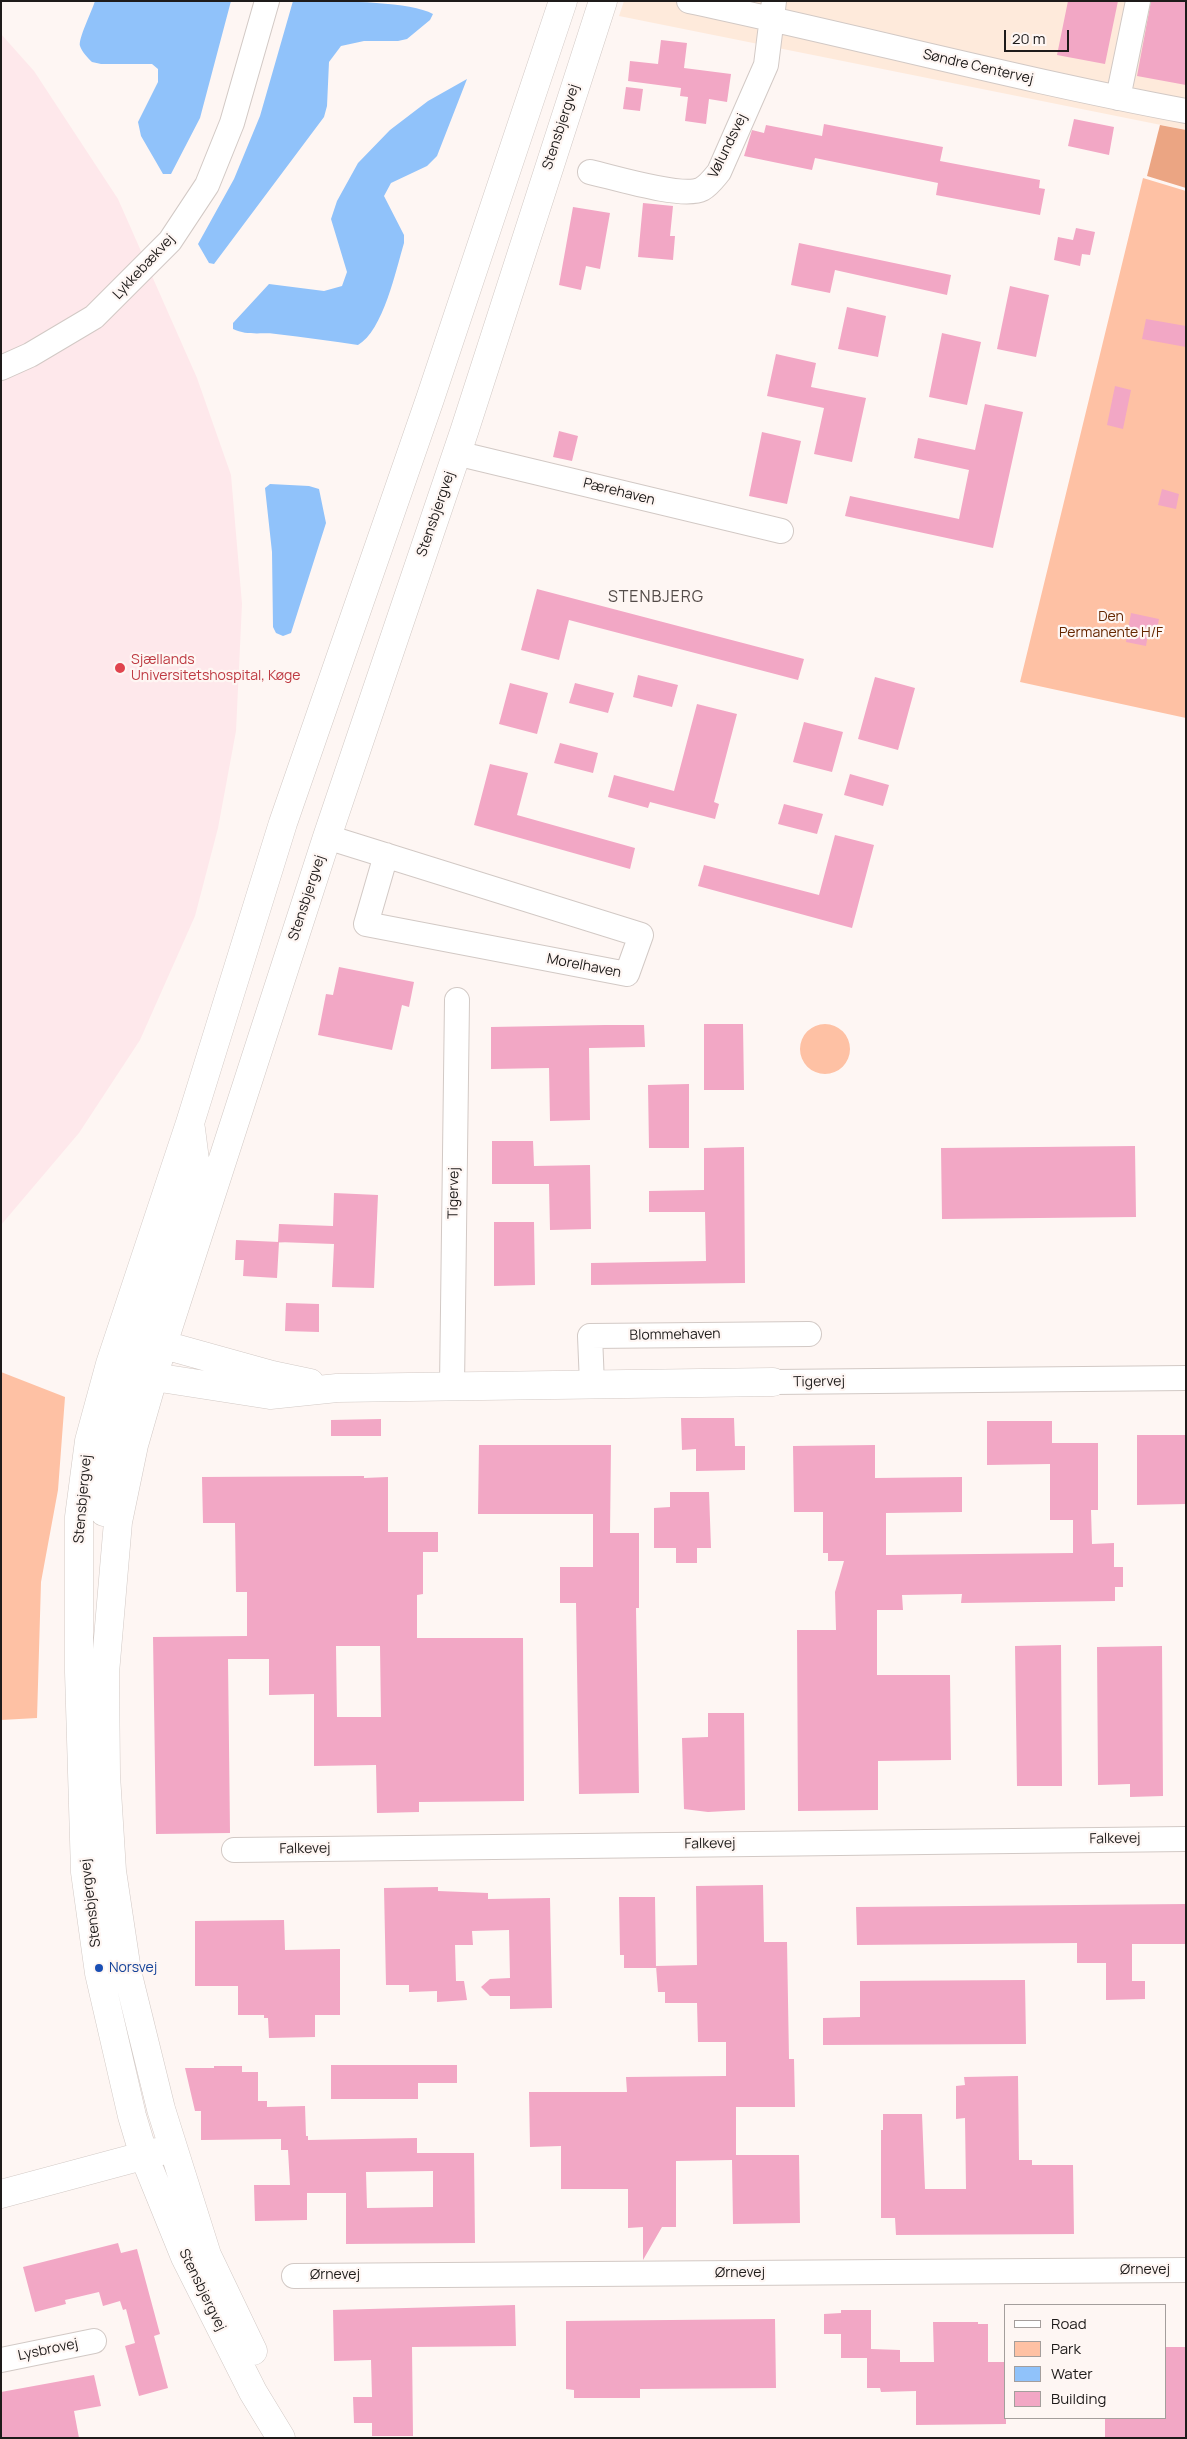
<!DOCTYPE html>
<meta charset="utf-8">
<style>
body{margin:0}
#map{position:relative;width:1187px;height:2439px;overflow:hidden;background:#fef6f3;font-family:Manrope,sans-serif}
canvas{display:block}
.frame{position:absolute;inset:0;border:2px solid #1e1b1a;pointer-events:none}
.legend{position:absolute;left:1004px;top:2304px;width:162px;height:115px;box-sizing:border-box;background:#fef6f3;border:1px solid #a49e9c;margin:0;padding:6px 9px;list-style:none;font-size:15px;color:#1e1b1a}
.legend li{display:flex;align-items:center;gap:10px;height:25px}
.legend b{width:25px;border:1px solid #a49e9c}
.scale{position:absolute;left:1004px;top:30px;width:65px;height:22px;box-sizing:border-box;border:2px solid #1e1b1a;border-top:0;padding-left:6px;font-size:15px;line-height:18px;white-space:nowrap;color:#1e1b1a;-webkit-text-stroke:4px #fef6f3;paint-order:stroke}
</style>
<div id="map">
<canvas width="1187" height="2439"></canvas>
<div class="frame"></div>
<ul class="legend">
<li><b style="height:6px;background:#fff"></b>Road</li>
<li><b style="height:14px;background:#fec1a4"></b>Park</li>
<li><b style="height:14px;background:#90c2fa"></b>Water</li>
<li><b style="height:14px;background:#f2a7c5"></b>Building</li>
</ul>
<div class="scale">20 m</div>
</div>
<script>
const ctx = document.querySelector('canvas').getContext('2d');
ctx.lineJoin = 'round';
function fillPath(path, color) {
  ctx.fillStyle = color;
  ctx.fill(path, 'evenodd');
}
function stroke(path, color, width, dash) {
  ctx.strokeStyle = color;
  ctx.lineWidth = width;
  ctx.lineCap = dash ? 'butt' : 'round';
  ctx.setLineDash(dash || []);
  ctx.stroke(path);
}
function write(font, color, halo, rows, align = 'center') {
  ctx.font = font + ' Manrope,sans-serif';
  ctx.lineWidth = 4.5;
  ctx.setLineDash([]);
  ctx.textBaseline = 'middle';
  ctx.strokeStyle = halo;
  ctx.fillStyle = color;
  for (const [text, x, y, turn = 0] of rows) {
    ctx.save();
    ctx.translate(x, y);
    ctx.rotate((+turn || 0) * Math.PI / 180);
    ctx.textAlign = isNaN(turn) ? turn : align;
    if (halo) ctx.strokeText(text, 0, 0);
    ctx.fillText(text, 0, 0);
    ctx.restore();
  }
}
const commercial = new Path2D(`
 M624 1H1186V130L619 16Z`);
const medical = new Path2D(`
 M1 34 34 71 118 199 197 378 231 475 242 604 236 731 218 828 195 916 140 1040 79 1133 1 1225Z`);
const green = new Path2D(`
 M1143 178 1186 191V718L1020 682Z
 M800 1049a25 25 0 1 1 50 0a25 25 0 1 1-50 0Z
 M1 1372 65 1397 58 1490 41 1582 37 1718 1 1720Z`);
const forest = new Path2D(`
 M1160 125 1186 130V188L1147 176Z`);
const water = new Path2D(`
 M95 1H231L200 118 171 174H163L141 136 138 122 158 82V69L152 64H101L92 62C88 58 82 52 80 46 78 39 92 11 95 1Z
 M293 1C326 1 408 0 433 14L430 20 407 39 398 41H364L341 46 329 62 327 106 324 117 214 264 209 263 198 244 234 179 260 116Z
 M467 79 437 156 427 166 391 183 384 196 404 235V243C396 270 383 331 358 345 331 341 304 337 276 334 261 332 247 336 233 329V323L269 284 324 291 342 286 347 272 331 219 337 201 358 163 390 130 428 101Z
 M270 484 309 486 319 489 326 523 291 633 283 636 276 633 273 627 272 552 265 488Z`);
const building = new Path2D(`
 M1068 1H1118L1105 64 1057 55Z
 M1151 1H1186V85L1137 76Z
 M661 40 687 43 684 68 731 74 727 102 709 99 706 124 685 121 688 97 680 96 681 88 628 81 630 61 658 64Z
 M626 87 643 89 640 111 623 109Z
 M1074 119 1114 127 1109 155 1068 146Z
 M824 124 943 147 940 161 1040 180 1039 188 1045 189 1040 215 936 195 938 183 815 158 812 170 744 156 752 130 764 133 766 125 822 136Z
 M643 203 673 206 670 236H675L673 260 638 257Z
 M573 207 610 213 600 269 586 266 581 290 559 285Z
 M1076 228 1095 232 1090 255 1082 254 1080 266 1054 260 1058 237 1073 240Z
 M799 243 951 275 947 295 835 270 830 293 791 285Z
 M1010 286 1049 295 1036 357 997 349Z
 M847 307 886 316 878 357 838 349Z
 M1146 319 1186 326V347L1142 339Z
 M942 333 981 342 967 405 929 397Z
 M776 354 816 363 811 387 866 398 852 462 814 454 824 408 767 396Z
 M1115 386 1131 390 1123 429 1107 425Z
 M985 404 1023 412 993 548 845 516 850 496 959 519 969 470 914 458 918 438 975 450Z
 M559 431 578 436 572 461 553 457Z
 M762 432 801 441 787 504 749 496Z
 M1162 489 1179 494 1176 509 1158 505Z
 M537 589 804 659 798 680 569 620 559 660 521 650Z
 M1131 613 1159 619 1156 636 1148 634 1146 646 1126 642Z
 M638 675 678 685 672 707 633 697Z
 M875 677 915 688 898 750 858 739Z
 M510 683 548 693 537 734 499 724Z
 M575 683 614 693 608 713 569 703Z
 M697 704 737 714 714 802 719 804 715 819 650 802 648 808 608 797 614 775 674 791Z
 M804 722 843 732 832 772 793 762Z
 M560 743 598 753 593 773 554 763Z
 M490 764 528 773 517 815 635 848 630 869 474 825Z
 M850 774 889 785 883 806 844 795Z
 M784 804 823 814 817 834 778 824Z
 M835 835 874 845 852 928 698 886 704 865 819 895Z
 M339 967 414 982 409 1007 402 1005 392 1050 318 1035 326 994 333 995Z
 M704 1024H743L744 1090H704Z
 M605 1025H644L645 1047 589 1048 590 1120 550 1121 549 1068 491 1069V1027Z
 M689 1084V1148H649L648 1085Z
 M492 1141H533L534 1166 590 1165 591 1229 550 1230 549 1184H492Z
 M1135 1146 1136 1217 942 1219 941 1148Z
 M744 1147 745 1283 591 1285V1263L706 1261 705 1212H649V1191L704 1190V1148Z
 M334 1193 378 1195 374 1288 332 1287 334 1244 278 1242 279 1224 333 1226Z
 M494 1222H534L535 1285 494 1286Z
 M236 1240 279 1242 277 1278 243 1276 244 1260H235Z
 M286 1303 319 1304V1332L285 1331Z
 M681 1418H734L735 1446H745V1470L696 1471V1449L682 1450Z
 M381 1419V1436H331V1420Z
 M987 1421H1052V1443H1098V1510H1091L1092 1544 1114 1543V1567H1123V1587H1115V1601L961 1603 962 1594 902 1595 903 1610H877V1675H950L951 1760 878 1761V1810L798 1811 797 1630H836L835 1592 844 1561H828V1553H823V1512H794L793 1446 875 1445V1478L962 1477V1512L886 1513V1555L1073 1553V1520H1050V1464L987 1465Z
 M1137 1435H1186V1504L1137 1505Z
 M479 1445H611L610 1533H639V1608H636L639 1793 579 1794 576 1603H560V1567H593V1514H478Z
 M364 1476V1478L388 1477V1532H438V1552H423V1594L417 1595V1638H523L524 1801 419 1802V1812L377 1813 376 1765 314 1766V1694L269 1695V1659H228L230 1833 156 1834 153 1637 247 1636V1592H236L235 1523H203L202 1477ZM336 1646H380L381 1717H337Z
 M670 1492H709L711 1548H697V1563H676V1548H654V1508L670 1507Z
 M1061 1645 1062 1786H1017L1015 1646Z
 M1162 1646 1163 1796 1130 1797V1784L1098 1785 1097 1647Z
 M708 1713H744L745 1810 708 1812 684 1809 682 1738 708 1737Z
 M763 1885 764 1942H787L789 2059H794L795 2107H736V2155H799L800 2223 733 2224 732 2160 676 2161V2227H662L643 2260V2227L628 2228V2189H561V2146L530 2147 529 2092H627L626 2077 726 2076V2042H698L697 2003H665V1992H658L656 1966 697 1965 696 1886Z
 M438 1887V1891L488 1893V1899L550 1898 552 2008 510 2009V1996H490L481 1987 490 1979 510 1978 509 1930 472 1931 473 1945H455L456 1981H464L467 2000 437 2002V1991L409 1992V1985H386L384 1888Z
 M619 1897H655L656 1968H624V1955H620Z
 M1186 1904V1944H1132V1981H1145V1999L1106 2000V1963H1077V1943L857 1945 856 1907Z
 M284 1920 285 1950 340 1949V2015H315V2037L269 2038 268 2018H264V2015H238V1986H195V1921Z
 M1025 1980 1026 2044 823 2045V2018L860 2017V1981Z
 M331 2065H457V2083H418V2099H331Z
 M214 2066H242V2072H258V2101H267V2107L305 2106 306 2136H308V2140L417 2138V2153H474L475 2243 346 2244V2193H307V2220L255 2221 254 2185H290L288 2150H281V2139L201 2140V2111H195L185 2068H214ZM433 2171V2207L367 2208 366 2172Z
 M1018 2076 1019 2160H1032V2165H1073L1074 2234 896 2235 895 2218H881V2130H883V2114H922L925 2189H966L965 2118 956 2119V2086L965 2085 964 2077Z
 M118 2243 121 2253 137 2249 160 2334 154 2336 168 2388 139 2396 125 2346 135 2343 126 2309 123 2310 120 2301 103 2306 99 2292 65 2300 66 2304 35 2312 23 2267Z
 M515 2305 516 2346 412 2347 413 2436H372V2423H354L353 2397H372L371 2360 334 2361 333 2310Z
 M841 2310H871V2349L900 2350V2362H934L933 2322H978V2324H988V2362H1006V2424L916 2425V2391L881 2392 880 2388H867V2358H841V2334H824V2314L841 2313Z
 M775 2319 776 2388 640 2389V2398H574V2390L566 2389V2321Z
 M1166 2347H1186V2437L1105 2438V2418H1166Z
 M94 2375 101 2406 74 2411 79 2438H1V2392Z`);
const street = new Path2D(`
 M689 1C855 36 1019 80 1186 111
 M1118 98 1138 1
 M590 172C613 177 683 199 702 189 709 185 714 178 719 172L766 65 774 1
 M1 368 30 355 94 317 170 241 207 185 232 123 267 1
 M456 453 781 531
 M327 837C432 869 536 903 641 935L627 974 366 924 386 855
 M773 1382 1186 1378
 M592 1384 590 1336 809 1334
 M452 1386 457 1000
 M234 1850 1186 1839
 M294 2276 1186 2270
 M1 2360 94 2341`);
const secondary = new Path2D(`
 M146 1340 272 1375 310 1383
 M110 1364 154 1377 270 1395 337 1388 773 1382
 M154 1377 143 1339 196 1168 191 1129
 M104 1512 112 1448 132 1372 126 1353
 M1 2194 161 2151
 M253 2351 207 2255 161 2109 127 1971 112 1871 106 1775 105 1673 118 1522 134 1445 163 1344 327 837 464 432 603 1
 M281 2438 253 2392 185 2257 144 2156 132 2116 99 1973 85 1872 79 1672V1517L89 1441 110 1364 190 1123 283 823 430 399 563 1`);
const markers = [
 [120,668,6,"#e0444e"],
 [99,1968,5,"#1a4fb4"]
];
const streetNames = [
 ["Søndre Centervej",978,67,13],
 ["Stensbjergvej",561,127,-72],
 ["Vølundsvej",728,146,-64],
 ["Lykkebækvej",144,267,-47],
 ["Pærehaven",619,492,14],
 ["Stensbjergvej",436,514,-71],
 ["Stensbjergvej",307,898,-72],
 ["Morelhaven",584,966,11],
 ["Tigervej",454,1193,-89],
 ["Blommehaven",675,1335,-1],
 ["Tigervej",819,1382,-1],
 ["Stensbjergvej",83,1499,-85],
 ["Falkevej",1115,1839,-1],
 ["Falkevej",710,1844,-1],
 ["Falkevej",305,1849,-1],
 ["Stensbjergvej",91,1903,-97],
 ["Ørnevej",1145,2270],
 ["Ørnevej",740,2273],
 ["Ørnevej",335,2275],
 ["Stensbjergvej",202,2290,64],
 ["Lysbrovej",48,2350,-12]
];
const parkNames = [
 ["Den",1111,617],
 ["Permanente H/F",1111,633]
];
const healthNames = [
 ["Sjællands",131,660],
 ["Universitetshospital, Køge",131,676]
];
const transitNames = [
 ["Norsvej",109,1968]
];
const quarterNames = [
 ["STENBJERG",656,598]
];
fillPath(commercial, '#feeadb');
fillPath(medical, '#fee8eb');
fillPath(green, '#fec1a4');
fillPath(forest, '#eba583');
fillPath(water, '#90c2fa');
fillPath(building, '#f2a7c5');
stroke(street, '#d2c9c5', 26);
stroke(secondary, '#d2c9c5', 29);
stroke(street, '#fff', 24);
stroke(secondary, '#fff', 28);
for (const [x, y, r, color] of markers) {
  const dot = new Path2D();
  dot.arc(x, y, r, 0, 2 * Math.PI);
  ctx.fillStyle = color;
  ctx.fill(dot);
  stroke(dot, '#fef6f3', 2);
}
write('14px', '#1e1b1a', '#fef6f3', streetNames);
write('14px', '#652700', '#fef6f3', parkNames);
write('14px', '#be3a42', '#fef6f3', healthNames, 'left');
write('14px', '#164399', '#fef6f3', transitNames, 'left');
ctx.letterSpacing = '1px';
write('16px', '#534b48', '#fef6f3', quarterNames);
ctx.letterSpacing = '0px';
</script>
